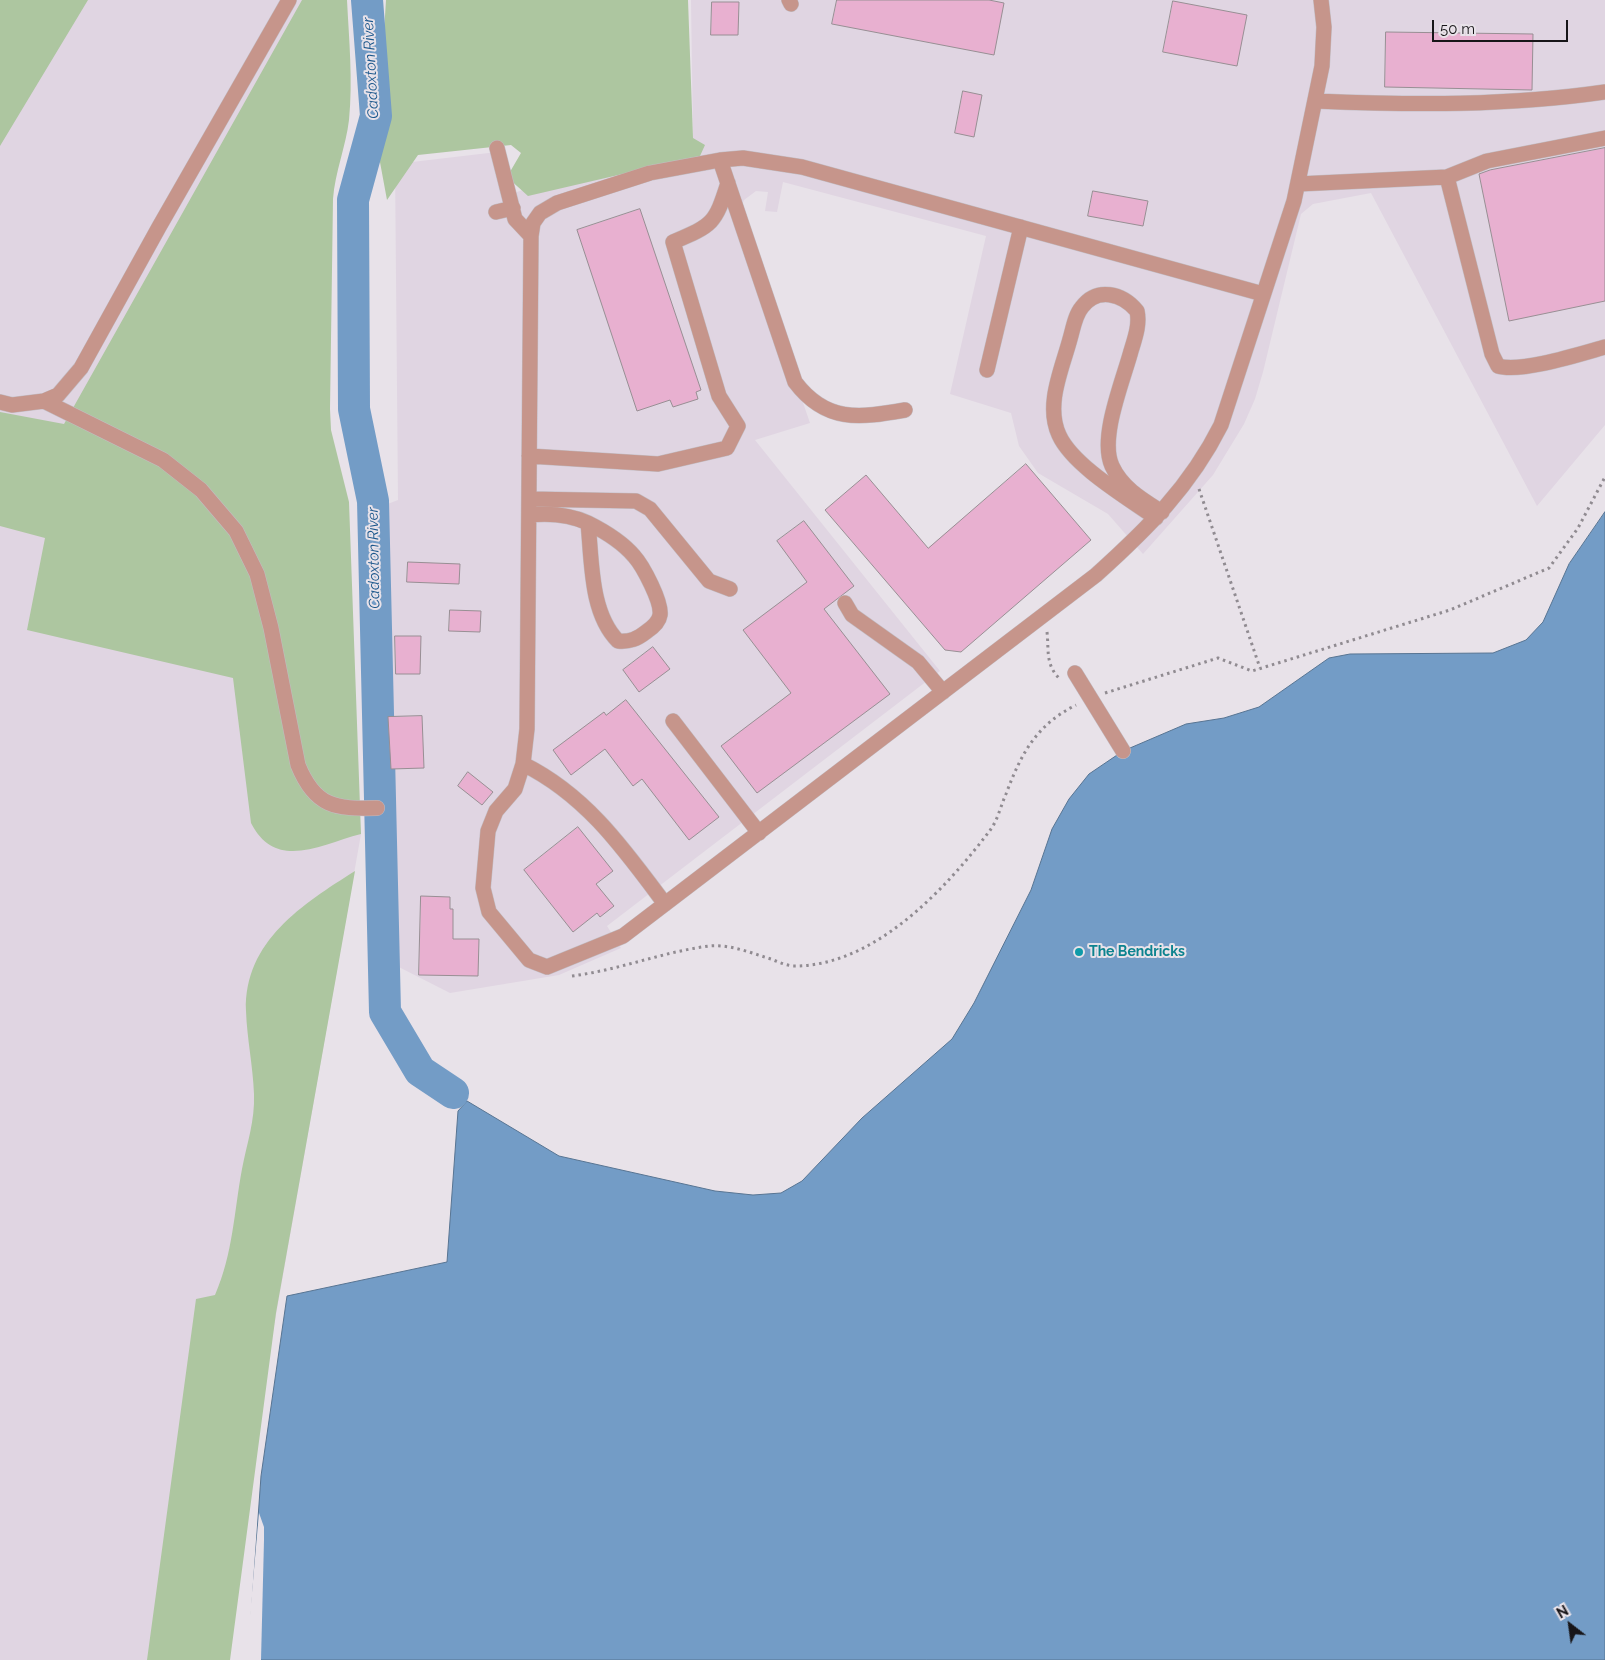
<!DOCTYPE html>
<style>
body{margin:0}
#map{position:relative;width:1605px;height:1660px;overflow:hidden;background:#e8e2e9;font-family:Raleway,sans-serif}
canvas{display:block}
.north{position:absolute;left:1545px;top:1600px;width:50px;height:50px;-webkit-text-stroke:4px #e8e2e9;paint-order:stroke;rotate:330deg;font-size:14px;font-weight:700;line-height:20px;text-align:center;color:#171518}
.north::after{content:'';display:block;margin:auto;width:18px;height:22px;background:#171518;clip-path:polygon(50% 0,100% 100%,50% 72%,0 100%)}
.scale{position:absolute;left:1432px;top:20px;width:136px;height:22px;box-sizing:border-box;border:2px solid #171518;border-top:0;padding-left:6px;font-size:15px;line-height:18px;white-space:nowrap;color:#171518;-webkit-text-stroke:4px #e8e2e9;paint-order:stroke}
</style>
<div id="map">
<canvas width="1605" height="1660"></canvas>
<div class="north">N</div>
<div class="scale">50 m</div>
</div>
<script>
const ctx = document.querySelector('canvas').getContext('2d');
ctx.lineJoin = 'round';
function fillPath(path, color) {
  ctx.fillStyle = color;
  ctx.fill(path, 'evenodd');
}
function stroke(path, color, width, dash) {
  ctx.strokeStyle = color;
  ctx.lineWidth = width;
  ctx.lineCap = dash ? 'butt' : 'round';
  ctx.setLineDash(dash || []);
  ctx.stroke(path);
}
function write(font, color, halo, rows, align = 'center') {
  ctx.font = font + ' Raleway,sans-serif';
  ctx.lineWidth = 4;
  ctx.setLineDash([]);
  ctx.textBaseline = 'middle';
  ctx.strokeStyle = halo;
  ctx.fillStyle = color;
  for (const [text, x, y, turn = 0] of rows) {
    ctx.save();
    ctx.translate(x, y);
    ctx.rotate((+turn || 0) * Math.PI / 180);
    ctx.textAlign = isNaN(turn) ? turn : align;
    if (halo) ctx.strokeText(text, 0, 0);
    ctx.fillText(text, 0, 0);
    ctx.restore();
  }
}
const built = new Path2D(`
 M0 0H344L308 335 361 834 215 1660H0Z
 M691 0H1605V425L1537 506 1371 193 1313 204 1301 214 1263 372 1255 399 1244 424 1213 475 1143 554 1108 514 1038 473 1019 446 1011 413 950 394 986 236 783 182 777 212 765 211 768 192 756 191 744 200 740 210 742 225 810 423 755 440 940 671 607 926 621 948 559 975 450 993 387 961 391 834 387 741 385 505 398 500 395 164 497 152 506 196 630 151 693 139Z`);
const green = new Path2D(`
 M0 0H88L0 146Z
 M302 0H347C349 40 353 80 349 120 346 146 335 172 333 199L330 409 331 430 349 502 361 834C321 844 276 872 251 823L233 678 27 630 45 538 0 526V412L64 424Z
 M386 0H688L693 138 705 145 700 156 528 196 507 177 521 153 511 145 418 155 387 200 377 146Z
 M355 871 276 1313 230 1660H147L196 1299 215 1295C233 1254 234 1212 242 1169 247 1143 255 1121 254 1094 253 1066 247 1039 246 1011 244 941 303 904 355 871Z`);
const water = new Path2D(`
 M1605 512V1660H248L261 1476 287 1296 447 1262 458 1111 467 1101 559 1156 715 1191 753 1195 781 1193 802 1181 862 1118 952 1039 974 1003 1031 890 1052 829 1069 799 1089 774 1123 751 1186 724 1224 718 1259 707 1329 658 1350 654 1493 653 1526 640 1543 622 1569 564Z`);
const pier = new Path2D(`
 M259 1513 264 1527V1540L261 1660H246Z`);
const river = new Path2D(`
 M367 0 376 116 353 200 354 409 373 501 385 1012 420 1071 453 1093`);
const building = new Path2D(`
 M837 0H989L1004 3 994 55 832 24Z
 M1173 1 1247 15 1237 66 1163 52Z
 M712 2H739L738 35H711Z
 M1386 32 1533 34 1532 90 1385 87Z
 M963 91 982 95 974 137 955 133Z
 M1605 148V301L1509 321 1479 174 1490 170Z
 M1093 191 1148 201 1143 226 1088 216Z
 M640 209 701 390 696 392 698 399 673 407 670 400 637 411 577 230Z
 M1026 464 1091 540 961 652 945 650 825 510 866 475 928 548Z
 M804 521 854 586 824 609 890 694 757 793 721 746 791 693 743 630 807 582 777 541Z
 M408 562 460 564 459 584 407 582Z
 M450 610 481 611 480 632 449 631Z
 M395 636H421L420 674H396Z
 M653 647 670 669 639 692 623 670Z
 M626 700 719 817 689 840 642 779 633 786 605 749 571 775 553 750 604 712 606 715Z
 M422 716 424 768 391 769 388 717Z
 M468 772 493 792 482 805 458 786Z
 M578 827 613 871 596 884 614 906 600 917 597 913 573 932 524 870Z
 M421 896 450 897V909H453V939H479L478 976 419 975Z`);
const path = new Path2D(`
 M1199 489 1260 668
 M1047 632C1049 649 1045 665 1060 679
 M1105 693 1218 658 1252 671 1450 610 1549 568 1578 528 1605 477
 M572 976C619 970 662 952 709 946 730 944 751 953 771 959 778 962 785 965 793 966 874 967 946 889 991 829 998 819 1001 805 1006 794 1021 754 1036 725 1076 705`);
const minor = new Path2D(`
 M789 0 791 4
 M1316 101C1413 105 1509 106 1605 92
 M497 148 515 219 531 236
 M720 160 795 382C826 423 859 418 905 410
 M1447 177 1492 354 1498 366C1521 373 1580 354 1605 347
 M1298 184 1447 177 1487 161 1605 138
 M496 212 513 208
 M1263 294 802 167 743 158 720 160 650 173 557 203 540 213 533 223 531 236 527 729 523 764 515 789 496 811 488 831 483 888 489 912 529 960 547 967 623 936 1096 575C1147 529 1190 487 1221 425L1294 201 1322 66 1324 27 1321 0
 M987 370 1021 227
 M44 401 163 460 201 490 236 531 257 574 271 628 298 765C315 807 335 809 377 808
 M0 402 12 405 44 401 58 395 81 368 159 227 289 0
 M529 456 658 464 727 448 738 426 719 396 673 242C713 225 715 224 728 183
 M529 499 636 501 650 509 709 581 730 589
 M529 515C549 513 569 514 588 523 604 531 623 543 634 556 643 566 662 602 660 615 659 622 652 628 646 632 637 639 630 642 618 641 590 613 592 561 588 523
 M1156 518C1128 498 1073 466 1059 435 1045 405 1062 369 1070 339 1073 329 1075 315 1082 307 1097 287 1122 293 1137 311 1140 324 1135 338 1131 351 1123 381 1099 438 1112 466 1122 488 1143 500 1162 512
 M845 603 852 615 918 662 943 692
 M1075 673 1123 751
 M673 721 759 833
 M523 764C586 795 624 849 665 904`);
const markers = [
 [1079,952,5,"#0f9aa8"]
];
const cultureNames = [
 ["The Bendricks",1089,952]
];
const waterNames = [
 ["Cadoxton River",371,68,-93],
 ["Cadoxton River",374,558,-91]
];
fillPath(built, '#e0d5e2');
fillPath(green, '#adc6a0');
fillPath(water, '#739cc6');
stroke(water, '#577492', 1);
fillPath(pier, '#e8e2e9');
stroke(river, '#739cc6', 32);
fillPath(building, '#e8b0d0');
stroke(building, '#988f94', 1);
stroke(minor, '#c2bdc3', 16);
stroke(path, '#908b91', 3, [2.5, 4]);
stroke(minor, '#c6958b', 15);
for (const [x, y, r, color] of markers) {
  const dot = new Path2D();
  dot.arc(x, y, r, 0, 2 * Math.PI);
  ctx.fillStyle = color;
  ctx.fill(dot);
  stroke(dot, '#e8e2e9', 2);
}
write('bold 14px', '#0d838f', '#e8e2e9', cultureNames, 'left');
write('italic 15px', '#1b578c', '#e8e2e9', waterNames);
</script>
